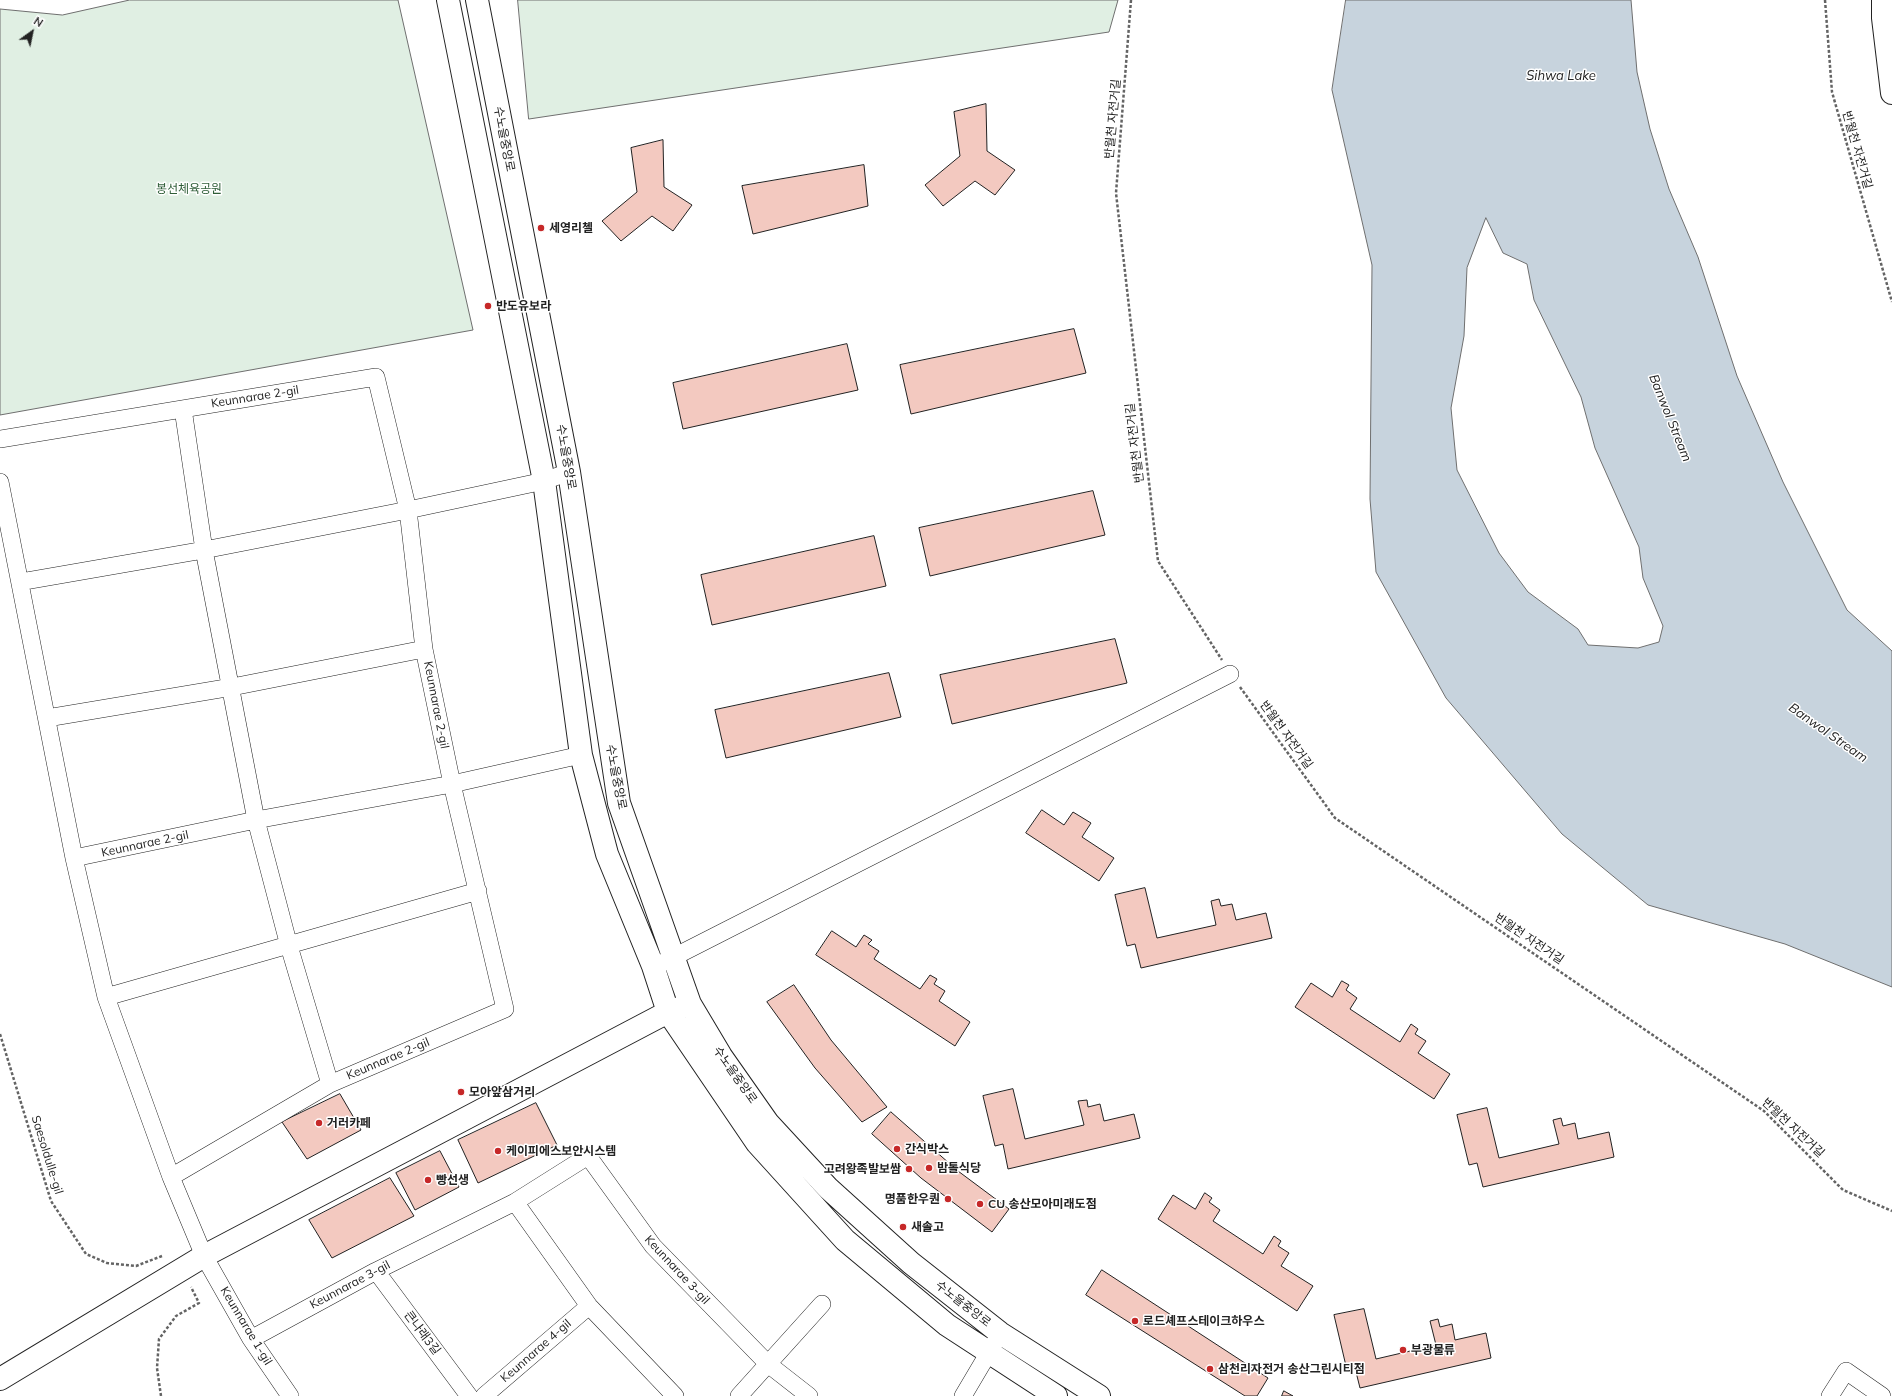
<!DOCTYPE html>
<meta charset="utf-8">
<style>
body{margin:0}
#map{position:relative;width:1892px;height:1396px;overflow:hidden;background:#fff;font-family:Mulish,sans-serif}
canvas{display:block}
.north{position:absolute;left:12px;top:12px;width:40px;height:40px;-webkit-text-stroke:3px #fff;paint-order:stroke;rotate:33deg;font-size:11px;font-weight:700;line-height:16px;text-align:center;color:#222}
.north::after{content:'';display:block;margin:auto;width:14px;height:18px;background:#222;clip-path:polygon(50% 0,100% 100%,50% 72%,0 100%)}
</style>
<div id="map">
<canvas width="1892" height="1396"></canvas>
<div class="north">N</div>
</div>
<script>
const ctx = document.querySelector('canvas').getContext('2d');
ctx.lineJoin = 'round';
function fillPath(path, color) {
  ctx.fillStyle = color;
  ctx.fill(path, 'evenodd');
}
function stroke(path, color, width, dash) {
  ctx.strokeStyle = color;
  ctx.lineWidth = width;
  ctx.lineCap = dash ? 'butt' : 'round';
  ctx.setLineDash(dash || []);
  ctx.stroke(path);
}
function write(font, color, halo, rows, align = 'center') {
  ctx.font = font + ' Mulish,"Noto Sans KR",sans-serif';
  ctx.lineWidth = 3;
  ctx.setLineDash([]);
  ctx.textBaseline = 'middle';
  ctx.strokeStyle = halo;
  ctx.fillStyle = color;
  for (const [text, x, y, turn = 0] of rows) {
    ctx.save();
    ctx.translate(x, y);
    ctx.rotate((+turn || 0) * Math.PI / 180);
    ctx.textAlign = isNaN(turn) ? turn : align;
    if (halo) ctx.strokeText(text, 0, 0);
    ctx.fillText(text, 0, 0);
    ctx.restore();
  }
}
const green = new Path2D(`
 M130 0H398L473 330 0 415V9L62 15Z
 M518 0H1118L1109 32 529 119Z`);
const water = new Path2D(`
 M1346 0H1631L1637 72 1650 129 1669 189 1698 257 1737 376 1783 482 1847 610 1892 651V987L1785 944 1648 905 1562 834 1446 698 1376 572 1370 499 1372 265 1332 90ZM1486 218 1503 253 1527 264 1534 300 1581 397 1595 448 1639 547 1643 578 1663 626 1659 642 1638 648 1588 645 1578 629 1528 592 1499 553 1457 470 1451 408 1464 336 1467 268Z`);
const building = new Path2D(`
 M986 104 987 151 1015 170 995 195 975 181 943 206 925 185 960 156 954 112Z
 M663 140 664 187 692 205 673 231 652 216 621 241 602 221 637 192 631 148Z
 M864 165 868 206 753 234 742 186Z
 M1074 329 1086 373 911 414 900 365Z
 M847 344 858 390 683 429 673 383Z
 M1093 491 1105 535 930 576 919 528Z
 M874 536 886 586 712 625 701 575Z
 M1115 639 1127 683 952 724 940 675Z
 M889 673 901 717 726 758 715 710Z
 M1042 810 1064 825 1073 812 1091 823 1082 837 1114 858 1099 881 1026 833Z
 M1145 888 1157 938 1216 925 1211 901 1219 899 1221 906 1232 904 1236 920 1266 913 1272 938 1141 968 1135 944 1127 946 1115 895Z
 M832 931 856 947 864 935 872 940 868 944 879 951 874 959 920 989 930 975 937 979 934 984 945 991 939 1001 970 1022 955 1046 816 955Z
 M1342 981 1349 985 1346 990 1357 998 1350 1009 1400 1042 1411 1024 1418 1029 1415 1034 1426 1041 1418 1053 1450 1074 1434 1099 1295 1007 1311 983 1332 997Z
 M794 985 831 1040 887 1107 862 1122 815 1068 767 1002Z
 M1013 1089 1025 1139 1084 1125 1078 1101 1087 1100 1088 1107 1100 1104 1104 1121 1134 1114 1140 1138 1008 1169 1003 1144 995 1146 983 1096Z
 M340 1094 361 1130 307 1159 282 1122Z
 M536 1103 557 1145 478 1183 458 1140Z
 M1487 1108 1499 1158 1559 1144 1553 1120 1561 1118 1563 1126 1575 1123 1578 1139 1609 1132 1614 1157 1483 1187 1477 1163 1469 1165 1457 1115Z
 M891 1112 958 1171 1009 1209 992 1232 921 1178 872 1134Z
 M440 1151 459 1187 415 1210 396 1173Z
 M390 1178 414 1216 332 1258 309 1220Z
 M1205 1193 1212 1198 1209 1202 1220 1210 1213 1221 1263 1254 1274 1236 1281 1241 1278 1246 1289 1253 1281 1266 1313 1286 1297 1311 1158 1219 1173 1195 1195 1209Z
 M1102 1270 1268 1378 1257 1396H1245L1086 1295Z
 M1364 1309 1376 1359 1436 1345 1430 1321 1438 1319 1440 1327 1452 1324 1455 1340 1486 1333 1491 1358 1360 1388 1354 1364 1346 1366 1334 1315Z
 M1284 1391 1293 1396H1282Z`);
const path = new Path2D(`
 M1131 0 1116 193 1158 561 1222 660
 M1825 0 1832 92 1892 302
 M1240 687 1335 818 1764 1111 1843 1190 1892 1211
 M0 1034 51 1201 86 1254 107 1263 136 1266 162 1256
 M161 1396 157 1368 159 1339 176 1316 199 1303 191 1287`);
const street = new Path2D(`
 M183 409 204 550 256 820 289 946 330 1084
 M0 439 376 377 408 510 424 649 452 784 505 1009 330 1084 171 1177
 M0 482 74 858 106 997 171 1177 204 1256 251 1339 290 1396
 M20 582 204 550 408 510 544 481 569 472
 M47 718 232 687 424 649
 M74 858 256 820 452 784 581 755
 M662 963 1230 674
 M106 997 478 891
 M515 1202 589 1306 675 1396
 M376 1271 469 1396
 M251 1339 376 1271 515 1202 588 1156 653 1246 768 1364 809 1396
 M484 1396 589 1306
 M739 1396 822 1304
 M963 1396 995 1342
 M1830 1396 1846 1371 1882 1396`);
const secondary = new Path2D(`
 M448 0 544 481 581 755 607 854 653 966 668 1012 757 1143 845 1240 947 1325 1056 1396
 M477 0 569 472 619 803 690 1004 721 1056 768 1123 828 1188 911 1263 1000 1333 1099 1396
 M1883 0V18L1892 93
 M0 1379 204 1256 668 1012 682 1007`);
const markers = [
 [541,228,4,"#c62828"],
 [488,306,4,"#c62828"],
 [461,1092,4,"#c62828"],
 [319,1123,4,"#c62828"],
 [897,1149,4,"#c62828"],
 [498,1151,4,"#c62828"],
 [929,1168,4,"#c62828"],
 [909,1169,4,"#c62828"],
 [428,1180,4,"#c62828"],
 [948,1199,4,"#c62828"],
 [980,1204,4,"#c62828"],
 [903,1227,4,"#c62828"],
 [1135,1321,4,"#c62828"],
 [1403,1350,4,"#c62828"],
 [1210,1369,4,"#c62828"]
];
const streetNames = [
 ["반월천 자전거길",1113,119,-85],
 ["수노을중앙로",504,139,79],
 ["반월천 자전거길",1857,150,74],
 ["Keunnarae 2-gil",255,397,-9],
 ["반월천 자전거길",1135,443,-97],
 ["수노을중앙로",566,457,80],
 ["Keunnarae 2-gil",436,705,79],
 ["반월천 자전거길",1286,735,54],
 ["수노을중앙로",616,777,79],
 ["Keunnarae 2-gil",145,844,-12],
 ["반월천 자전거길",1529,939,34],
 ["Keunnarae 2-gil",388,1059,-23],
 ["수노을중앙로",735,1075,55],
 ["반월천 자전거길",1793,1128,43],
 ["Saesoldulle-gil",47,1155,73],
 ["Keunnarae 3-gil",677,1270,47],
 ["Keunnarae 3-gil",350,1285,-28],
 ["수노을중앙로",963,1304,38],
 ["Keunnarae 1-gil",246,1326,59],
 ["큰나래3길",422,1333,53],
 ["Keunnarae 4-gil",536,1351,-41]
];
const parkNames = [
 ["봉선체육공원",189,189]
];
const poiNames = [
 ["세영리첼",549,228],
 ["반도유보라",496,306],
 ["모아앞삼거리",469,1092],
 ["거러카페",327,1123],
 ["간식박스",905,1149],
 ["케이피에스보안시스템",506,1151],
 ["밤톨식당",937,1168],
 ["고려왕족발보쌈",901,1169,"right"],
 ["빵선생",436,1180],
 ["명품한우퀀",940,1199,"right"],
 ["CU 송산모아미래도점",988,1204],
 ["새솔고",911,1227],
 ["로드셰프스테이크하우스",1143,1321],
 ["부광물류",1411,1350],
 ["삼천리자전거 송산그린시티점",1218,1369]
];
const waterNames = [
 ["Sihwa Lake",1561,76],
 ["Banwol Stream",1670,418,68],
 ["Banwol Stream",1828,733,35]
];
fillPath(green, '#e0efe3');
stroke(green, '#6f6f6f', 1);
fillPath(water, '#c7d3dd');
stroke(water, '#6f6f6f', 1);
fillPath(building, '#f3c9c0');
stroke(building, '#222', 1);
stroke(street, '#222', 18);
stroke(secondary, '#222', 24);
stroke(path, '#646464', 2.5, [3, 2]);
stroke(street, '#fff', 17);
stroke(secondary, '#fff', 22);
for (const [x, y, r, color] of markers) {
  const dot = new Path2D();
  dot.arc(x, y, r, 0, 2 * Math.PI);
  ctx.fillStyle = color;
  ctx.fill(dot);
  stroke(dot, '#fff', 1.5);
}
write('12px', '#222', '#fff', streetNames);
write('12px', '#2f5e38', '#fff', parkNames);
write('bold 12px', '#222', '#fff', poiNames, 'left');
write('italic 13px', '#222', '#fff', waterNames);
</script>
